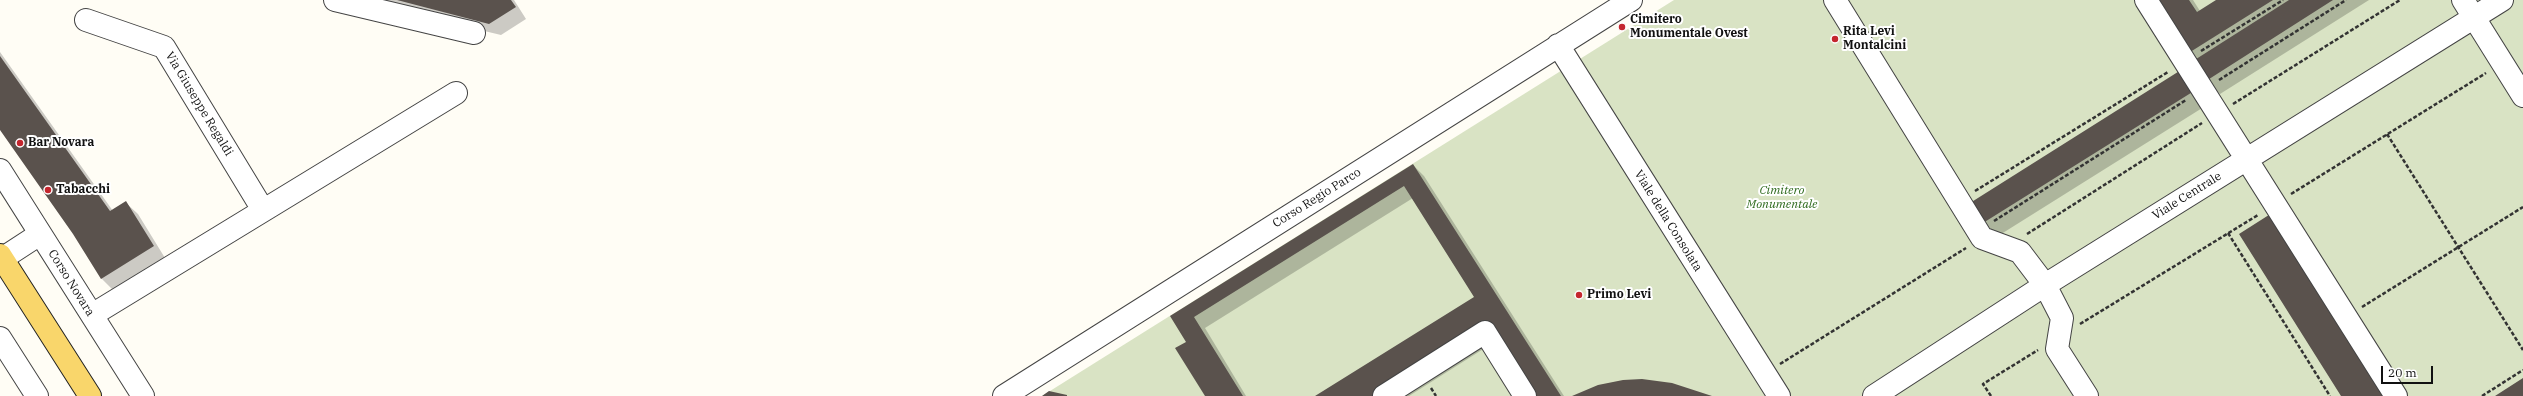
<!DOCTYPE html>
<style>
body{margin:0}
#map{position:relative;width:2523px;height:396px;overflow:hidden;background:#fffdf5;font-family:"IBM Plex Serif",serif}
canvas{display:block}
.scale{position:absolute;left:2381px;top:366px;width:52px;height:18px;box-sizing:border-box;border:2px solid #111;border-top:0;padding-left:5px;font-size:12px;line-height:14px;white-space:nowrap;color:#111;-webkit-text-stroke:3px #fff;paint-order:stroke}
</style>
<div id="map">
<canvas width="2523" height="396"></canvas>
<div class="scale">20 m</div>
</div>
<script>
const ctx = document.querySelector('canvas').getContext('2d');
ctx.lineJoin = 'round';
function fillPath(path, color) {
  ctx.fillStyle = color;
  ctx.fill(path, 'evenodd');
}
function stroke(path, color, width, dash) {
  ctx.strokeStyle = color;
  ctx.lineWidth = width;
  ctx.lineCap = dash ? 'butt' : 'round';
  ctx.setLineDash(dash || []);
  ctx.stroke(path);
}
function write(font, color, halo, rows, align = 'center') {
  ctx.font = font + ' "IBM Plex Serif",serif';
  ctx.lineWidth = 4;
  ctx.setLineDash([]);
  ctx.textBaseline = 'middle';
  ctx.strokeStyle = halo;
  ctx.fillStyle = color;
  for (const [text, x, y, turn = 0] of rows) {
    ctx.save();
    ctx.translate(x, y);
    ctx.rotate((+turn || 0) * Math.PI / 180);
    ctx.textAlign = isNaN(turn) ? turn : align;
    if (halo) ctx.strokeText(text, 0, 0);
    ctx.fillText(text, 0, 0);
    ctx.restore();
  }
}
const cemetery = new Path2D(`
 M1674 0H2523V396H1042Z`);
const shadow = new Path2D(`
 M355 0H514L526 19 501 35Z
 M2154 0H2193L2200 11 2218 0H2369L2220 94 2206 80Z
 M0 52 113 211 126 203 138 214 165 258 113 290 102 279 74 234 0 128Z
 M2181 72 2207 105 1998 236 1984 222Z
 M1413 165 1424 176 1564 396H1531L1496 341 1409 396H1317L1476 297 1413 198 1205 328 1246 396H1207L1187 342 1171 316Z`);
const building = new Path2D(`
 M397 0H511L516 7 489 24Z
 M2153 0H2189L2197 12 2216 0H2273L2187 54Z
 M2289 0H2333L2206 81 2193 61Z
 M0 56 110 211 126 201 154 246 101 279 73 234 0 130Z
 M2181 70 2194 91 1983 223 1970 203Z
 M1413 164 1561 396H1530L1485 325 1374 396H1315L1474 297 1404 186 1194 317 1243 396H1205L1175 348 1186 342 1170 316Z
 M2272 213 2387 396H2341L2239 234Z
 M2523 378V396H2495Z
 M1642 379 1672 383 1712 396H1572L1598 385 1623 380Z
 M1049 391 1067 395V396H1042Z`);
const path = new Path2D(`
 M2201 51 2283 0
 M2219 80 2346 0
 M2233 104 2400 0
 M2387 134 2523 350
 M1975 191 2168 72
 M2291 194 2486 73
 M1994 221 2186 100
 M2228 233 2330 396
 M2027 234 2202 123
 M2362 307 2523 207
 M2080 324 2258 215
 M1780 364 1966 248
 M1431 388 1436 396
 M1991 396 1983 384 2038 350
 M2482 396 2523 370`);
const minor = new Path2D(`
 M335 0 474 33
 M1835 0 1982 238 2020 252 2045 285 2062 318 2057 349 2087 396
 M2146 0 2396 396
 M2463 0 2523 96
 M86 20 164 47 263 210
 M1558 45 1779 396
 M0 170 143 396
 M0 260 40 234
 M92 315 456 93
 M0 338 37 396
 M1004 396 1631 0
 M1384 396 1485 332 1525 396
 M1874 396 2045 285 2502 0`);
const major = new Path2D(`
 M0 255 90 396`);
const markers = [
 [1622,27,4,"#c4262e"],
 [1835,39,4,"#c4262e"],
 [20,143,4,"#c4262e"],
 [48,190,4,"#c4262e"],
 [1579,295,4,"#c4262e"]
];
const poiNames = [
 ["Cimitero",1630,20],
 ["Monumentale Ovest",1630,34],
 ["Rita Levi",1843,32],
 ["Montalcini",1843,46],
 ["Bar Novara",28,143],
 ["Tabacchi",56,190],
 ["Primo Levi",1587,295]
];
const streetNames = [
 ["Via Giuseppe Regaldi",199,104,59],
 ["Viale Centrale",2187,196,-32],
 ["Corso Regio Parco",1317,198,-32],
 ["Viale della Consolata",1668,221,58],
 ["Corso Novara",71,283,58]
];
const parkNames = [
 ["Cimitero",1782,191],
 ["Monumentale",1782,205]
];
fillPath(cemetery, '#d9e3c4');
fillPath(shadow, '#0003');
fillPath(building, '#5a524d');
stroke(minor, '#444', 24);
stroke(major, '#222', 24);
stroke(path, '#333', 2.5, [4, 2]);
stroke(minor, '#fff', 22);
stroke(major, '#f9d66b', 22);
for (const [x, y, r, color] of markers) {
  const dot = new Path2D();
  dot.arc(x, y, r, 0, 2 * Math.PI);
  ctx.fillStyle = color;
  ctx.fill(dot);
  stroke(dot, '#fff', 1.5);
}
write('bold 12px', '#111', '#fff', poiNames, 'left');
write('12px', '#111', '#fff', streetNames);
write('italic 12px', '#2f6b1f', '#fff', parkNames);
</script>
